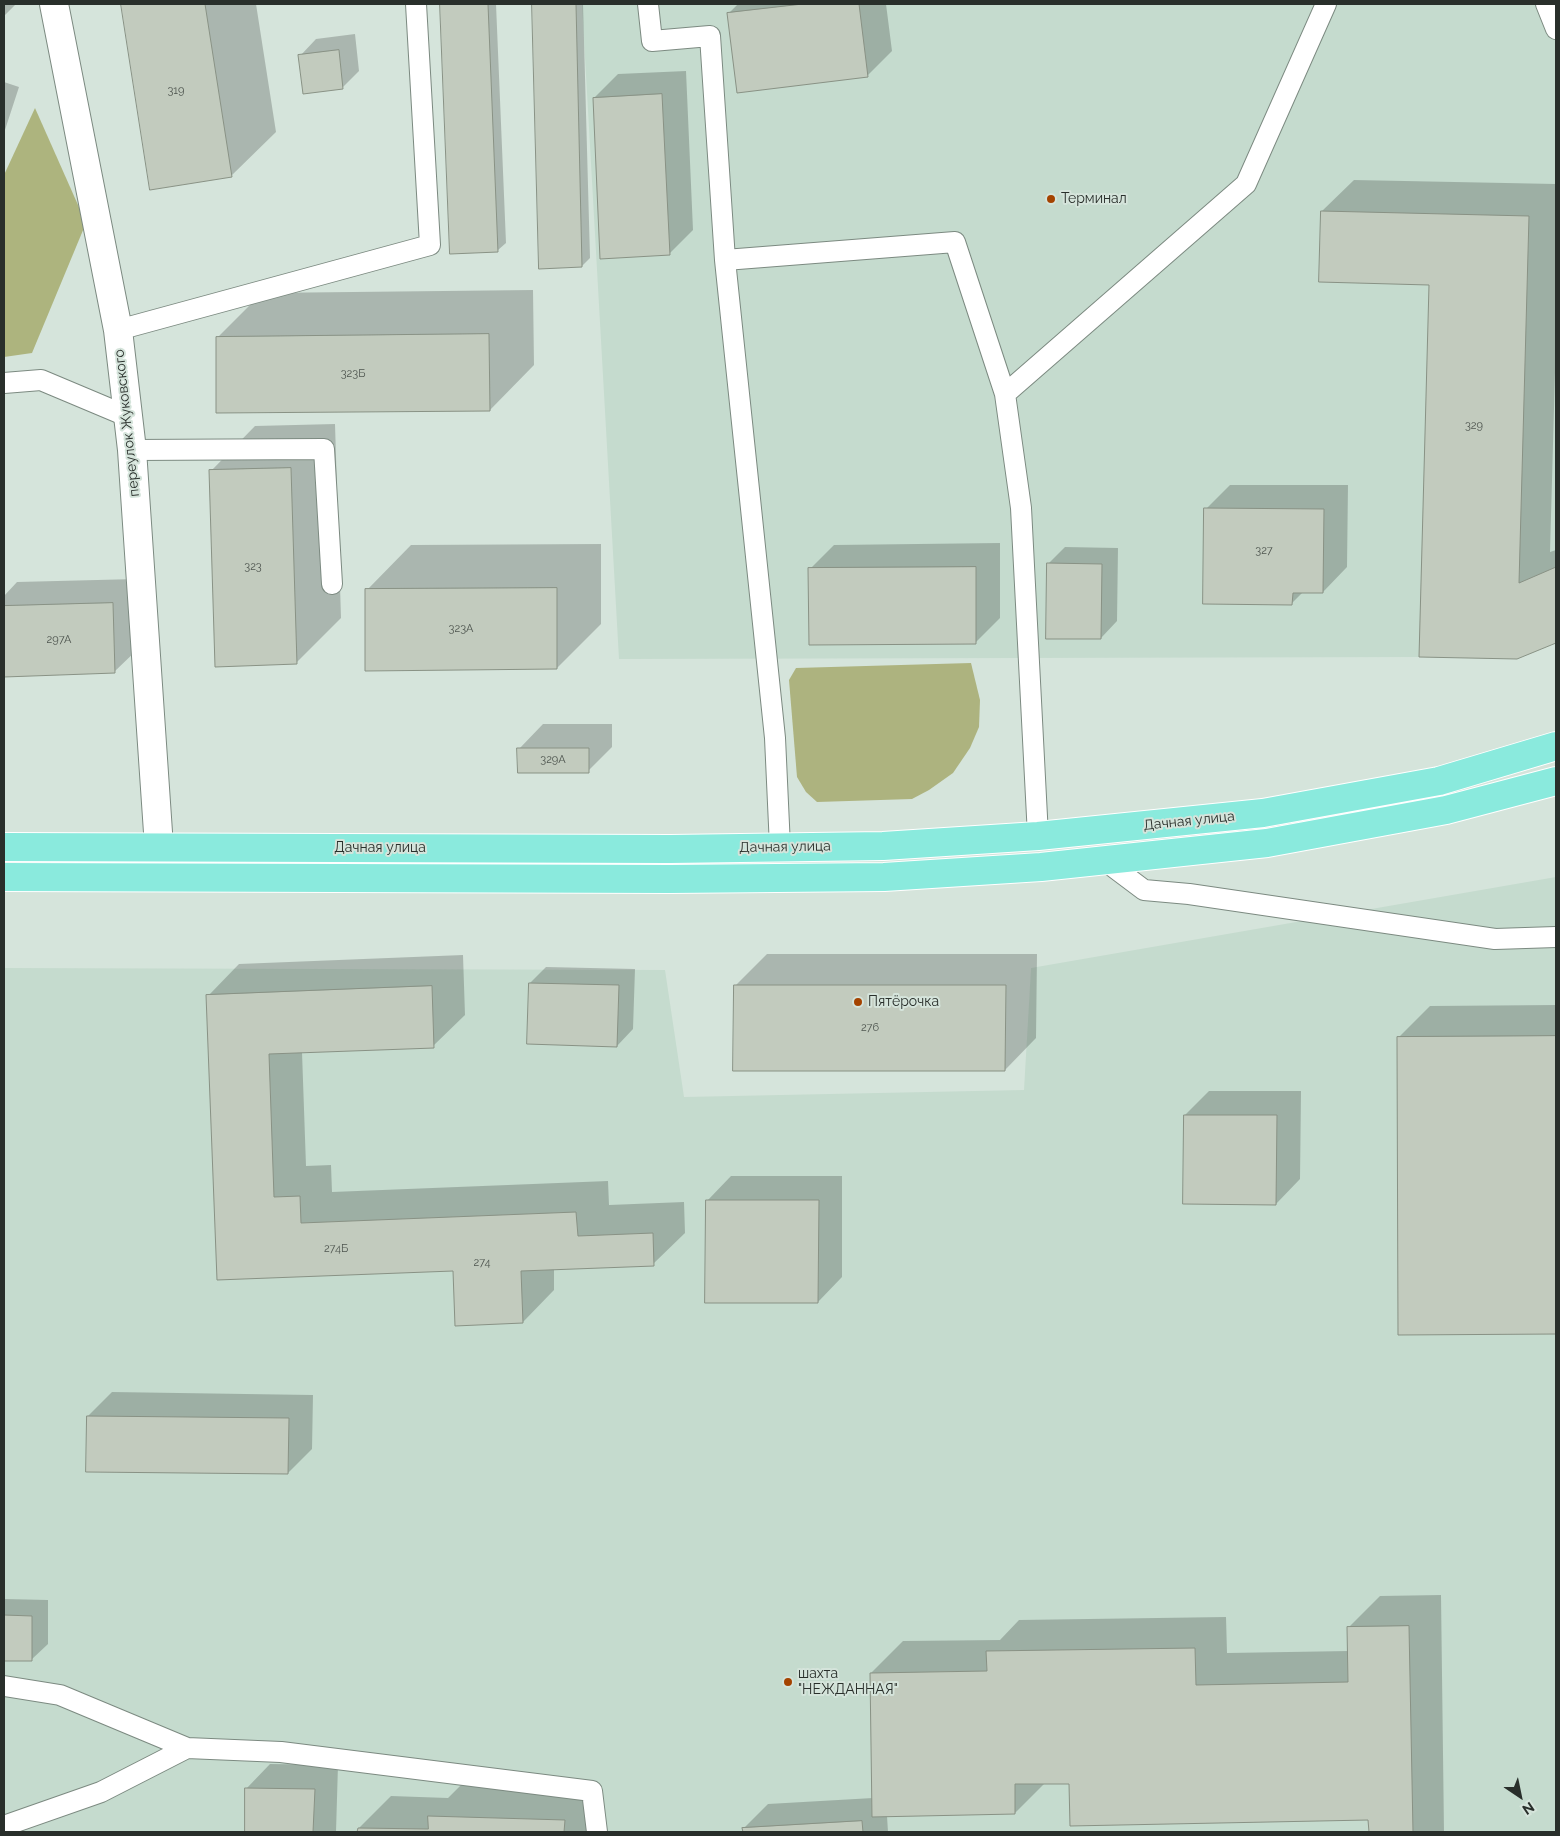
<!DOCTYPE html>
<meta charset="utf-8">
<style>
body{margin:0}
#map{position:relative;width:1560px;height:1836px;overflow:hidden;background:#d5e4db;font-family:Raleway,sans-serif}
canvas{display:block}
.frame{position:absolute;inset:0;border:5px solid #292f2b;pointer-events:none}
.north{position:absolute;left:1495px;top:1771px;width:50px;height:50px;-webkit-text-stroke:4px #d5e4db;paint-order:stroke;rotate:146deg;font-size:14px;font-weight:700;line-height:20px;text-align:center;color:#292f2b}
.north::after{content:'';display:block;margin:auto;width:18px;height:22px;background:#292f2b;clip-path:polygon(50% 0,100% 100%,50% 72%,0 100%)}
</style>
<div id="map">
<canvas width="1560" height="1836"></canvas>
<div class="frame"></div>
<div class="north">N</div>
</div>
<script>
const ctx = document.querySelector('canvas').getContext('2d');
ctx.lineJoin = 'round';
function fillPath(path, color) {
  ctx.fillStyle = color;
  ctx.fill(path, 'evenodd');
}
function stroke(path, color, width, dash) {
  ctx.strokeStyle = color;
  ctx.lineWidth = width;
  ctx.lineCap = dash ? 'butt' : 'round';
  ctx.setLineDash(dash || []);
  ctx.stroke(path);
}
function write(font, color, halo, rows, align = 'center') {
  ctx.font = font + ' Raleway,sans-serif';
  ctx.lineWidth = 4;
  ctx.setLineDash([]);
  ctx.textBaseline = 'middle';
  ctx.strokeStyle = halo;
  ctx.fillStyle = color;
  for (const [text, x, y, turn = 0] of rows) {
    ctx.save();
    ctx.translate(x, y);
    ctx.rotate((+turn || 0) * Math.PI / 180);
    ctx.textAlign = isNaN(turn) ? turn : align;
    if (halo) ctx.strokeText(text, 0, 0);
    ctx.fillText(text, 0, 0);
    ctx.restore();
  }
}
const built = new Path2D(`
 M582 4H1556V643L1517 659 1419 657 619 659Z
 M1556 877V1832H4V968L665 970 684 1097 1024 1090 1031 968Z`);
const green = new Path2D(`
 M971 663 980 700 979 727 970 748 953 773 929 790 912 799 817 802 806 792 797 777 789 680 796 668Z`);
const forest = new Path2D(`
 M35 108 86 223 32 353 4 357V175Z`);
const shadow = new Path2D(`
 M4 4H16L4 16Z
 M122 4H256L276 132 231 176 151 189Z
 M441 4H496L506 243 498 250 451 252Z
 M533 4H583L590 258 582 266 540 268Z
 M738 4H886L892 51 867 76 728 14Z
 M355 34 359 71 343 87 304 93 300 56 316 39Z
 M686 71 693 230 669 254 594 98 618 74Z
 M4 82 19 87 4 133Z
 M1354 180 1556 184V337L1550 552 1556 550V642L1517 658 1430 284 1322 211Z
 M533 290 534 365 490 410 217 338 262 293Z
 M335 424 341 618 296 663 211 471 255 426Z
 M1230 485H1348L1347 567 1323 592 1304 591 1292 603 1206 509Z
 M1000 543V618L976 642 810 569 834 545Z
 M601 544V624L557 668 367 590 411 545Z
 M1065 547 1118 548 1117 621 1101 638 1048 564Z
 M137 579 139 648 114 672 4 675V596L17 582Z
 M543 724H612V747L588 771 519 749Z
 M767 954H1037L1036 1038 1005 1070 735 986Z
 M463 955 465 1015 433 1046 302 1052 306 1166 331 1165 332 1192 608 1181 609 1205 684 1202 685 1233 653 1264 554 1268V1290L523 1322 455 1269 218 1278 208 996 239 964Z
 M546 967 635 969 633 1029 617 1046 530 983Z
 M1556 1005V1333L1399 1334 1398 1038 1430 1006Z
 M1209 1091H1301L1300 1179 1276 1204 1185 1115Z
 M731 1176H842V1277L818 1302 707 1201Z
 M112 1392 313 1395 312 1449 288 1473 88 1416Z
 M1441 1595 1444 1832H1370V1819L1070 1782 1045 1783 1015 1813 887 1816 888 1832H744V1828L768 1804 873 1798 871 1673 903 1641 1000 1640 1019 1620 1226 1617 1227 1653 1349 1651 1348 1628 1380 1596Z
 M4 1599 48 1600V1644L31 1660H4Z
 M270 1764 338 1765 336 1832H246V1789Z
 M461 1785 596 1788 595 1832H359V1828L391 1796 448 1798Z`);
const building = new Path2D(`
 M121 4H205L232 177 150 190Z
 M440 4H488L498 252 450 254Z
 M532 4H576L582 267 539 269Z
 M803 4H859L868 77 737 93 727 13Z
 M339 50 343 89 303 94 298 55Z
 M662 94 670 255 600 259 593 98Z
 M1321 211 1529 216 1519 583 1556 567V643L1517 659 1419 657 1429 285 1319 282Z
 M489 334 490 411 216 413V337Z
 M291 468 297 664 215 667 209 470Z
 M1204 508 1324 509 1323 593H1293L1292 605 1203 604Z
 M1047 563 1102 564 1101 639H1046Z
 M976 567V644L809 645 808 568Z
 M557 588V669L365 671V589Z
 M113 603 115 673 4 677V606Z
 M517 748H589V773H518Z
 M529 983 619 985 617 1047 527 1044Z
 M734 985H1006L1005 1071H733Z
 M432 986 434 1048 269 1054 274 1197 300 1196 301 1223 576 1212 578 1236 653 1233 654 1266 521 1271 523 1323 455 1326 453 1271 217 1280 206 995Z
 M1556 1036V1334L1398 1335 1397 1037Z
 M1184 1115H1277L1276 1205 1183 1204Z
 M706 1200H819L818 1303H705Z
 M87 1416 289 1418 288 1474 86 1472Z
 M4 1615 32 1616V1661H4Z
 M1409 1626 1413 1832H1369L1368 1820 1070 1826 1069 1784H1015V1814L872 1817 870 1673 987 1671 986 1651 1195 1648 1196 1685 1348 1682 1347 1627Z
 M245 1788 315 1789 313 1832H245Z
 M428 1816 565 1820 564 1832H357L358 1828 428 1829Z
 M862 1821 863 1832H743L742 1828Z`);
const lane = new Path2D(`
 M648 4 652 41 710 36 725 260 955 242 1005 394 1021 508 1038 836
 M1546 4 1556 29
 M725 260 775 738 780 847
 M118 330 430 245 416 4
 M4 383 41 380 129 417
 M1005 394 1246 184 1326 4
 M132 450 324 449 332 584
 M1104 860 1144 890 1189 894 1495 939 1556 937
 M4 1686 60 1695 187 1748 281 1752 592 1791 597 1832
 M4 1826 101 1792 187 1748`);
const street = new Path2D(`
 M54 4 118 330 132 450 159 847`);
const primary = new Path2D(`
 M4 847 670 849 883 846 1038 836 1263 813 1439 781 1556 746
 M4 877 670 879 884 877 1041 867 1267 843 1446 810 1556 781`);
const markers = [
 [1051,199,5,"#a44300"],
 [858,1002,5,"#a44300"],
 [788,1682,5,"#a44300"]
];
const numberNames = [
 ["319",176,91],
 ["323Б",353,374],
 ["329",1474,426],
 ["327",1264,551],
 ["323",253,567],
 ["323А",461,629],
 ["297А",59,640],
 ["329А",553,760],
 ["276",870,1028],
 ["274Б",336,1249],
 ["274",482,1263]
];
const poiNames = [
 ["Терминал",1061,199],
 ["Пятёрочка",868,1002],
 ["шахта",798,1674],
 ["\"НЕЖДАННАЯ\"",798,1690]
];
const streetNames = [
 ["переулок Жуковского",127,423,-96],
 ["Дачная улица",1189,821,-6],
 ["Дачная улица",785,847,-1],
 ["Дачная улица",380,848]
];
fillPath(built, '#c5dbce');
fillPath(green, '#adb37f');
fillPath(forest, '#adb47e');
fillPath(shadow, '#0003');
fillPath(building, '#c2cbbe');
stroke(building, '#899285', 1);
stroke(lane, '#7c8a81', 22);
stroke(street, '#7c8a81', 30);
stroke(primary, '#fff', 30);
stroke(lane, '#fff', 20);
stroke(street, '#fff', 28);
stroke(primary, '#8aeadd', 28);
for (const [x, y, r, color] of markers) {
  const dot = new Path2D();
  dot.arc(x, y, r, 0, 2 * Math.PI);
  ctx.fillStyle = color;
  ctx.fill(dot);
  stroke(dot, '#d5e4db', 2);
}
write('11px', '#4f5650', null, numberNames);
write('14px', '#292f2b', '#d5e4db', poiNames, 'left');
write('14px', '#292f2b', '#d5e4db', streetNames);
</script>
